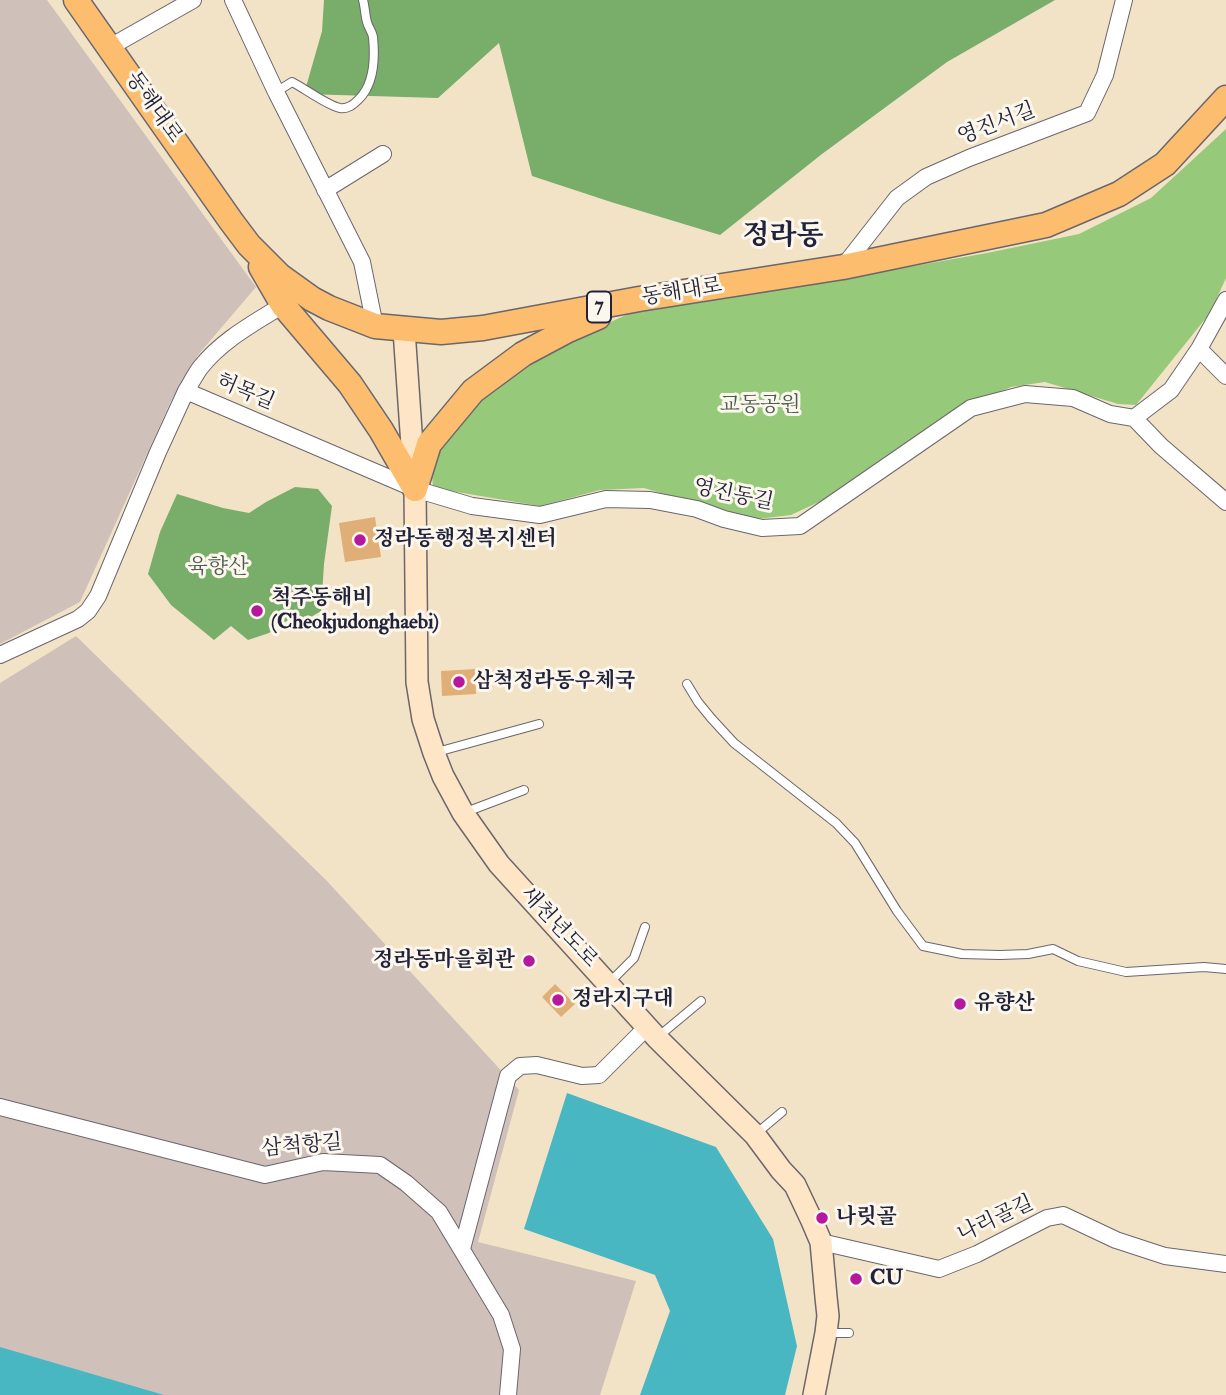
<!DOCTYPE html>
<meta charset="utf-8">
<style>
body{margin:0}
canvas{display:block;background:#f2e3c7}
</style>
<canvas width="1226" height="1395"></canvas>
<script>
const ctx = document.querySelector('canvas').getContext('2d');
ctx.lineJoin = 'round';
function fillPath(path, color) {
  ctx.fillStyle = color;
  ctx.fill(path, 'evenodd');
}
function stroke(path, color, width, dash) {
  ctx.strokeStyle = color;
  ctx.lineWidth = width;
  ctx.lineCap = dash ? 'butt' : 'round';
  ctx.setLineDash(dash || []);
  ctx.stroke(path);
}
function write(font, color, halo, rows, align = 'center') {
  ctx.font = font + ' "IM FELL Double Pica","Noto Serif KR",serif';
  ctx.lineWidth = 6;
  ctx.setLineDash([]);
  ctx.textBaseline = 'middle';
  ctx.strokeStyle = halo;
  ctx.fillStyle = color;
  for (const [text, x, y, turn = 0] of rows) {
    ctx.save();
    ctx.translate(x, y);
    ctx.rotate((+turn || 0) * Math.PI / 180);
    ctx.textAlign = isNaN(turn) ? turn : align;
    if (halo) ctx.strokeText(text, 0, 0);
    ctx.fillText(text, 0, 0);
    ctx.restore();
  }
}
const industrial = new Path2D(`
 M0 0H47L256 287 198 355 171 401 80 602 0 644Z
 M76 636 327 881 519 1090 478 1242 636 1281 600 1395H150L0 1350V683Z`);
const green = new Path2D(`
 M1226 129V278L1210 313 1136 405 1118 404 1045 382 1011 387 941 418 821 501 791 515 749 520 644 488 600 490 540 506 433 488 431 463 443 439 469 408 530 358 635 311 778 290 987 253 1079 234 1151 198Z`);
const forest = new Path2D(`
 M324 0H1055L947 62 822 154 720 235 611 202 532 176 499 43 438 98 304 94 322 31Z
 M295 487 318 489 332 506 324 564 321 611 311 617 288 620 269 633 248 640 231 626 214 640 171 605 148 574 160 532 177 494 223 508 249 513 266 502Z`);
const water = new Path2D(`
 M567 1093 716 1147 773 1239 797 1346 785 1395H640L670 1311 655 1275 524 1229Z
 M0 1347 164 1395H0Z`);
const building = new Path2D(`
 M375 517 381 557 345 562 339 523Z
 M475 669 476 694 442 696 441 671Z
 M555 984 575 1004 561 1017 542 997Z`);
const lane = new Path2D(`
 M276 92 292 82C304 88 328 106 340 108 348 109 353 105 359 99 374 84 375 57 373 37 372 31 368 27 367 22 365 15 365 7 363 0
 M687 684 698 702 711 718 734 743 836 823 855 843 897 911 923 946 962 954 1000 955 1028 954 1053 949 1078 961 1126 972 1204 967 1226 969
 M437 752 539 724
 M466 812 524 790
 M609 983 634 958 645 927
 M659 1036 701 1001
 M757 1133 782 1112
 M829 1333H849`);
const street = new Path2D(`
 M233 0 276 92 362 262 375 326
 M110 47 193 0
 M325 190 383 154
 M843 267 897 198 926 177 969 158 1087 113 1105 75 1124 0
 M1199 349 1226 300
 M186 391C191 383 195 375 200 368 222 340 254 323 283 305
 M1134 418 1171 390 1199 349 1226 376
 M1134 418 1161 446 1226 502
 M0 655 78 619 88 611 98 596 158 452 186 391 415 489 472 506 540 515 606 499 650 500 697 509 724 519 762 528 800 526 971 408 1025 394 1073 398 1110 414 1134 418
 M0 1107 265 1175 323 1162 380 1165 406 1183 439 1212 501 1315 512 1349 508 1395
 M821 1242 939 1269 977 1254 1047 1218 1063 1215 1116 1240 1165 1256 1226 1264
 M462 1249 508 1076 520 1066 537 1065 582 1076 599 1075 647 1027`);
const secondary = new Path2D(`
 M404 330 415 489 417 682 423 719 434 753 443 776 463 813 499 864 657 1038 755 1135 781 1170 795 1185 812 1221 821 1242 826 1297 828 1316 826 1333 814 1395`);
const primary = new Path2D(`
 M76 0 231 221 249 245 280 276 312 299 329 308 375 326 441 332 483 328 639 299 843 267 1046 225 1119 194 1165 164 1226 98
 M261 267 283 305 350 384 381 430 415 489
 M415 489 429 444 473 391 523 354 568 330 598 317`);
const markers = [
 [360,540,7,"#b5179e"],
 [257,611,7,"#b5179e"],
 [459,682,7,"#b5179e"],
 [529,961,7,"#b5179e"],
 [558,1000,7,"#b5179e"],
 [960,1004,7,"#b5179e"],
 [822,1218,7,"#b5179e"],
 [856,1279,7,"#b5179e"]
];
const shields = [
 [599,307,24]
];
const shieldNames = [
 ["7",599,307]
];
const streetNames = [
 ["동해대로",153,108,55],
 ["영진서길",997,125,-21],
 ["동해대로",682,293,-9],
 ["허목길",245,393,23],
 ["영진동길",733,496,12],
 ["새천년도로",558,928,47],
 ["삼척항길",302,1147,-5],
 ["나리골길",996,1220,-25]
];
const parkNames = [
 ["교동공원",760,406],
 ["육향산",218,568]
];
const poiNames = [
 ["정라동행정복지센터",374,540],
 ["척주동해비",271,599],
 ["(Cheokjudonghaebi)",271,623],
 ["삼척정라동우체국",473,682],
 ["정라동마을회관",515,961,"right"],
 ["정라지구대",572,1000],
 ["유향산",974,1004],
 ["나릿골",836,1218],
 ["CU",870,1279]
];
const districtNames = [
 ["정라동",783,238]
];
fillPath(industrial, '#cfc0ba');
fillPath(green, '#97c97a');
fillPath(forest, '#79ad6a');
fillPath(water, '#48b7c2');
fillPath(building, '#e0af77');
stroke(lane, '#6b666c', 10);
stroke(street, '#6b666c', 18);
stroke(secondary, '#6b666c', 24);
stroke(primary, '#6b666c', 27);
stroke(lane, '#fff', 8);
stroke(street, '#fff', 16);
stroke(secondary, '#fee5c5', 21);
stroke(primary, '#fcbd6f', 24);
for (const [x, y, r, color] of markers) {
  const dot = new Path2D();
  dot.arc(x, y, r, 0, 2 * Math.PI);
  ctx.fillStyle = color;
  ctx.fill(dot);
  stroke(dot, '#fbf7ec', 2.5);
}
for (const [x, y, w] of shields) {
  const box = new Path2D();
  box.roundRect(x - w / 2, y - 15.5, w, 31, 5);
  ctx.fillStyle = '#fbf7ec';
  ctx.fill(box);
  stroke(box, '#22223b', 2);
}
write('bold 19px', '#22223b', null, shieldNames);
write('21px', '#22223b', '#fbf7ec', streetNames);
write('21px', '#4b5c51', '#fbf7ec', parkNames);
write('bold 21px', '#22223b', '#fbf7ec', poiNames, 'left');
write('bold 28px', '#22223b', '#fbf7ec', districtNames);
</script>
